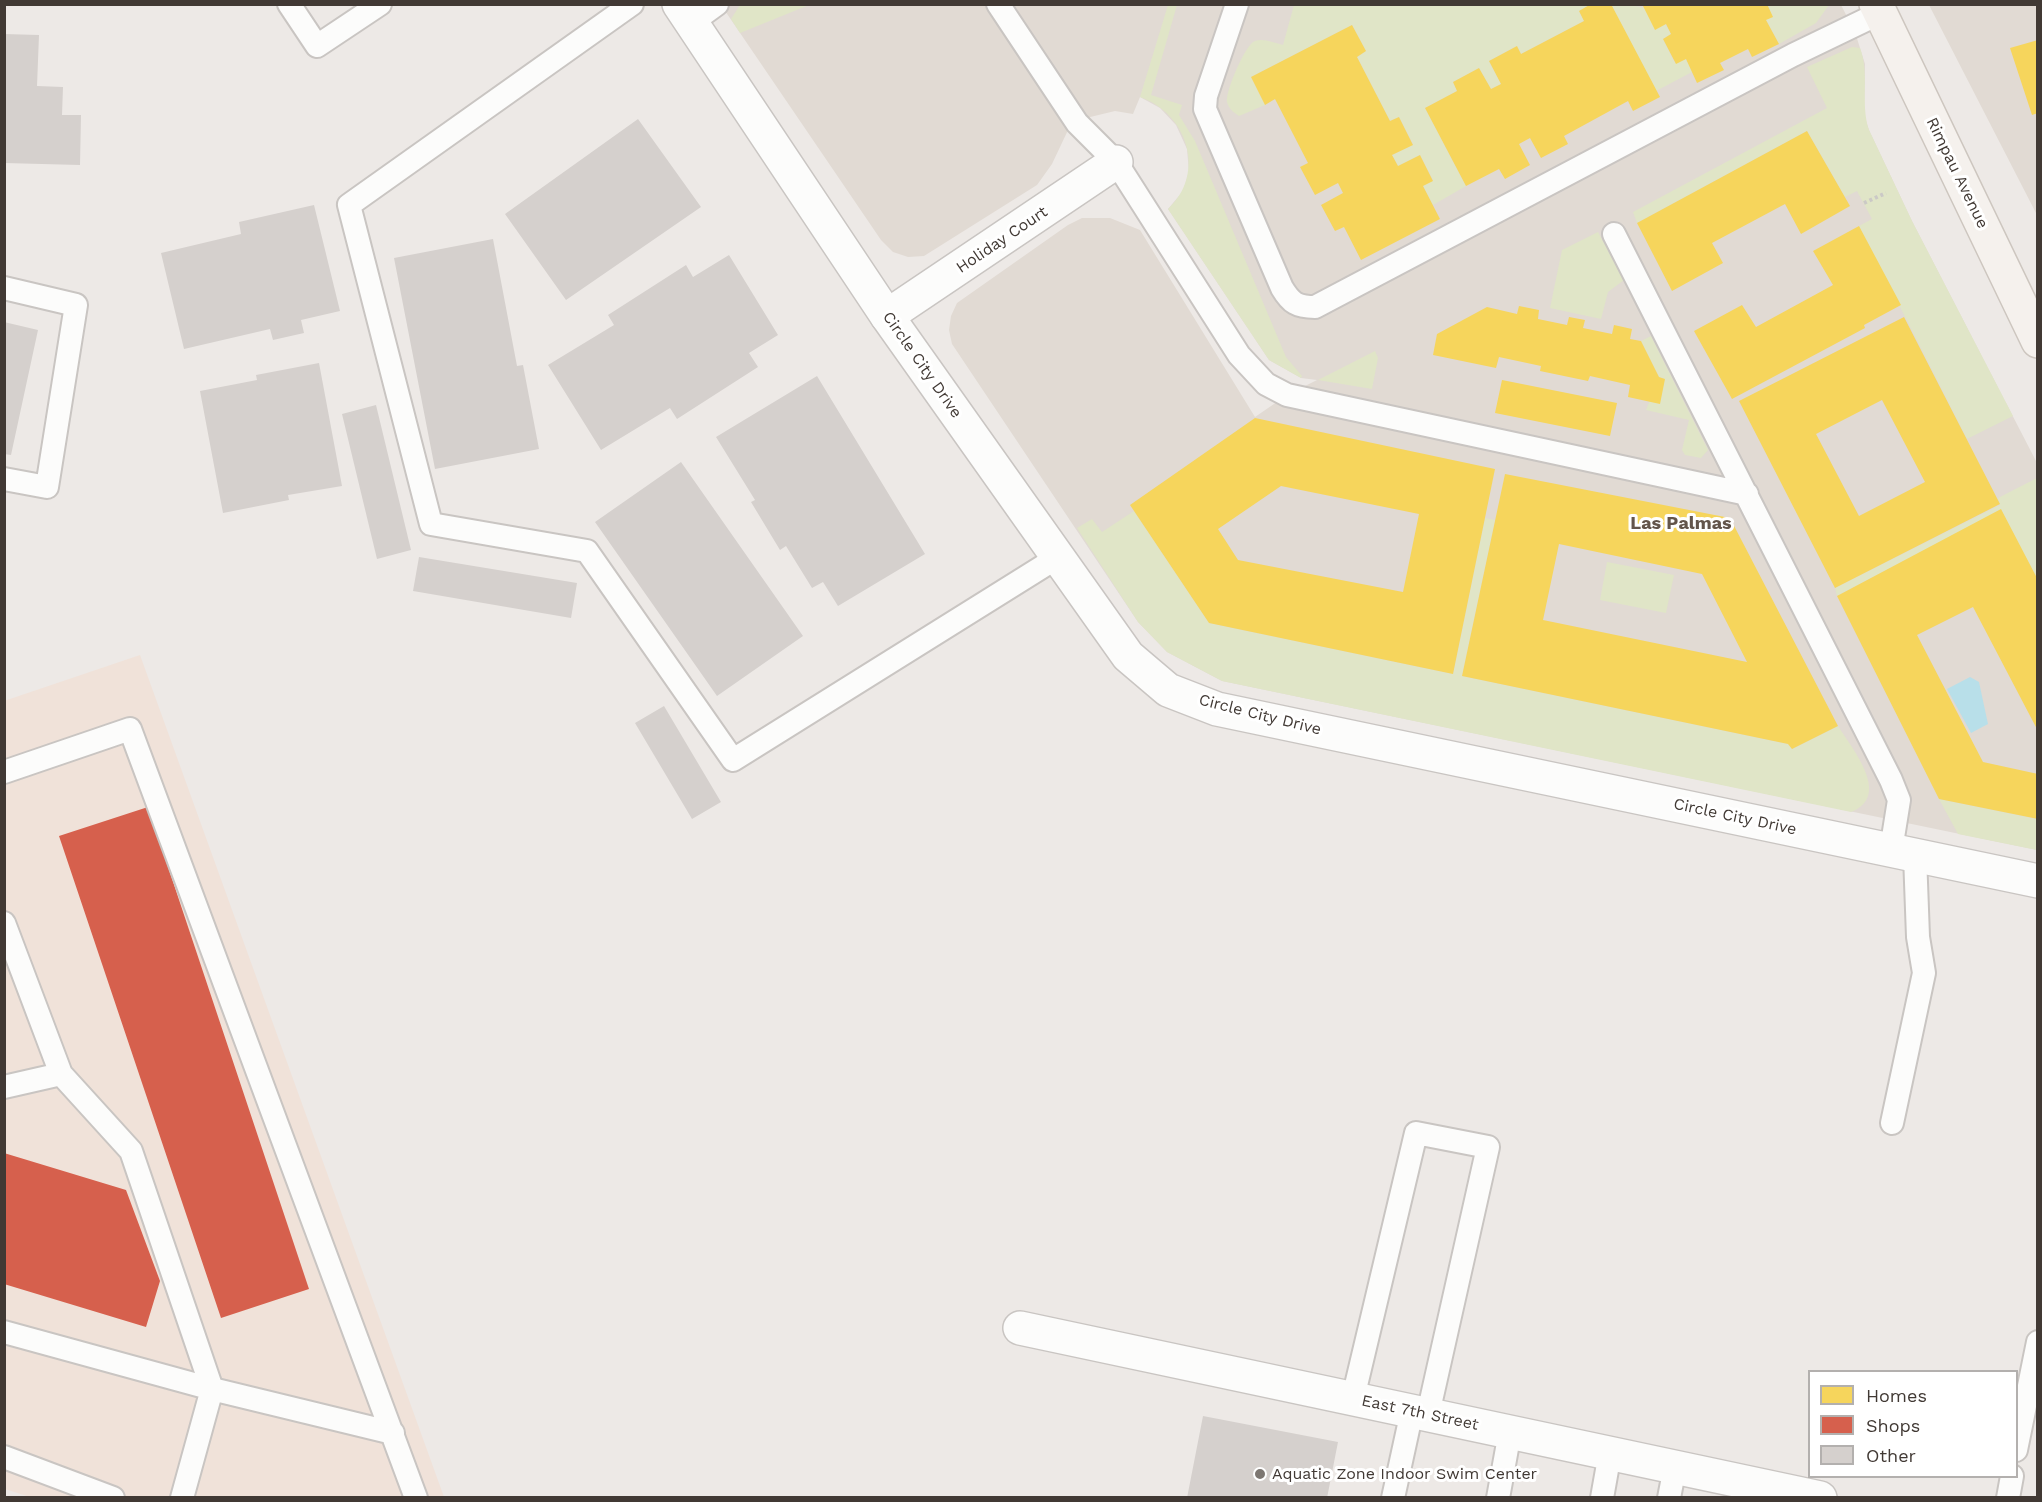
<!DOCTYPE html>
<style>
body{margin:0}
#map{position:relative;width:2042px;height:1502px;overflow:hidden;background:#ede9e6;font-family:"Work Sans",sans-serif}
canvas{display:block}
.frame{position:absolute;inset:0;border:6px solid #413934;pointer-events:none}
.legend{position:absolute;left:1808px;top:1370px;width:210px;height:108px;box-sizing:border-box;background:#fff;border:2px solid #b3b0ae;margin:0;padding:8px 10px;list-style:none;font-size:18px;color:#413934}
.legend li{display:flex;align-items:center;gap:12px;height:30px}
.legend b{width:30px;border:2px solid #b3b0ae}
</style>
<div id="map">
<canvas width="2042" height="1502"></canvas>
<div class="frame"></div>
<ul class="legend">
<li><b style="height:16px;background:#f6d55c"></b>Homes</li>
<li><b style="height:16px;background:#d6604d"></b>Shops</li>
<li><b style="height:16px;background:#d5d0cd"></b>Other</li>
</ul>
</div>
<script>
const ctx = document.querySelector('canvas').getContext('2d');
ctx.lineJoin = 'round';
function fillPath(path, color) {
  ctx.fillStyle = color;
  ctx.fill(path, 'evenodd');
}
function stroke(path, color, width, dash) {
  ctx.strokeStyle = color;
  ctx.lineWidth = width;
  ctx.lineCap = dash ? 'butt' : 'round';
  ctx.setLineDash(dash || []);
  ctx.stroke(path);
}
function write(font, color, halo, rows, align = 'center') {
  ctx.font = font + ' "Work Sans",sans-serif';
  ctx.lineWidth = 6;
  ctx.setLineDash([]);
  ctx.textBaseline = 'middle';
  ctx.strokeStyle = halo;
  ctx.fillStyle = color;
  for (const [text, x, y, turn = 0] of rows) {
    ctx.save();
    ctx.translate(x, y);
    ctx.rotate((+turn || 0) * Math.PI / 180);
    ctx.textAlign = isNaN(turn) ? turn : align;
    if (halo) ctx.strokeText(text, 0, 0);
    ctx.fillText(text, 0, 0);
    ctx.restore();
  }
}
const residential = new Path2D(`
 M721 5H1841L1855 32 1865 64 1864 115 1869 130 1912 221 2037 463V850L1222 681 1167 652 1138 622 952 344 949 330 951 316 957 303 1068 225 1082 218H1110L1140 230 1255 417 1287 395 1317 380 1301 378 1269 360 1168 209 1183 191 1189 172 1187 149 1176 125 1160 108 1140 97 1133 114 1115 111 1082 119 1069 128 1052 164 1037 185 924 256 908 257 893 252 881 240Z
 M1929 5H2037V215Z`);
const commercial = new Path2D(`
 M140 655 444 1497 33 1498 5 1489 4 701Z`);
const green = new Path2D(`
 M740 5V4L809 5 740 33 731 19Z
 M1168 5H1177L1151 95 1182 105 1179 115 1195 141 1286 357 1302 376 1301 378 1269 360 1168 209C1207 173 1187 113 1140 97Z
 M1294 5H1591L1579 11 1584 21 1521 54 1517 46 1489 61 1501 84 1491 89 1479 68 1453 82 1457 91 1425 108 1466 186 1433 205 1423 186 1433 180 1420 155 1398 166 1392 155 1413 144 1399 117 1390 121 1357 57 1366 51 1352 25 1251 77 1265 105 1239 116C1233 112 1229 109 1227 102 1225 92 1246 43 1255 41 1263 38 1275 43 1283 45Z
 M1611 5C1639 5 1657 5 1671 34L1663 39 1675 63 1686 59 1692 72 1656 91Z
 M1767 5H1829L1816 23 1779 44 1766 20Z
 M1852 47 1860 48C1870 74 1860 103 1869 130L1912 221 2013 416 1967 439 1859 226 1872 219 1857 191 1845 197 1807 131 1637 223 1633 212 1827 108 1807 67Z
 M1598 232 1624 280 1608 292 1601 319 1550 308 1562 250Z
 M1651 336 1708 450 1701 458 1685 455 1682 450 1689 420 1646 410 1659 377 1641 341Z
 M1375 351 1378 358 1372 389 1318 380Z
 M2037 478V580L2001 510 1837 596 1835 588 2000 505 1998 498Z
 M1134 511 1209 623 1453 674 1485 518 1495 520 1462 676 1788 744 1792 749 1838 726C1853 750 1892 796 1851 812L1222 681 1167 652 1138 622 1077 528 1092 519 1102 532Z
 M1607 562 1674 575 1666 613 1600 600Z
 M1939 799 2037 819V850L1958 834Z`);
const water = new Path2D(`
 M1970 677 1979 682 1988 724 1971 733 1947 689Z`);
const homes = new Path2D(`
 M1591 4H1611L1660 97 1633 111 1628 101 1564 136 1568 144 1541 158 1530 138 1519 144 1530 165 1505 179 1499 169 1466 186 1425 108 1457 91 1453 82 1479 68 1491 89 1501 84 1489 61 1517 46 1521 54 1584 21 1579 11Z
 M1642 4H1767L1773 17 1766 20 1779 44 1752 57 1748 49 1720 63 1724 70 1697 83 1686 59 1676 64 1663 39 1671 34 1666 24 1655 30Z
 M1352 25 1366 51 1357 57 1390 121 1399 117 1413 145 1392 155 1398 166 1420 155 1433 181 1423 186 1440 219 1361 260 1344 227 1335 231 1321 205 1343 193 1338 183 1315 195 1300 167 1308 163 1275 99 1265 105 1251 77Z
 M2038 40V113L2032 115 2010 48Z
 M1807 131 1850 206 1801 234 1785 204 1712 243 1723 263 1672 291 1637 223Z
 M1859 226 1901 305 1864 325 1865 328 1732 399 1694 331 1742 305 1756 327 1833 285 1813 251Z
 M1519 306 1539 310 1538 319 1567 325 1569 317 1585 320 1583 328 1612 334 1614 325 1632 329 1630 339 1641 341 1659 377 1665 379 1660 404 1628 397 1630 385 1590 376 1588 381 1540 371 1541 366 1499 357 1496 368 1433 355 1437 334 1487 307 1517 314Z
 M1904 317 2000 504 1835 588 1739 401ZM1882 400 1925 482 1859 516 1816 434Z
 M1502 380 1617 403 1610 436 1495 413Z
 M1255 418 1495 469 1453 674 1209 623 1130 505ZM1281 486 1419 514 1403 592 1238 560 1218 529Z
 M1505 474 1730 518 1838 726 1792 749 1788 744 1462 676ZM1559 544 1702 574 1747 662 1543 620Z
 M2001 509 2038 580V731L1973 607 1917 635 1983 762 2038 774V819L1939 799 1837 596Z`);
const shops = new Path2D(`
 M148 807 309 1289 221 1318 59 836Z
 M4 1153 126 1190 160 1281 146 1327 4 1284Z`);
const building = new Path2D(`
 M4 34 39 35 37 86 63 87 62 115H81L80 165 4 163Z
 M638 119 701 207 566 300 505 214Z
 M314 205 340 311 301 320 304 333 273 340 270 329 184 349 161 253 241 234 239 222Z
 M493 239 517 366 523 365 539 449 435 469 394 258Z
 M729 255 778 335 749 353 758 367 677 419 670 408 601 450 548 365 614 325 608 315 686 265 693 277Z
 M4 322 38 330 11 455 4 454Z
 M319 363 342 486 288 495 289 500 223 513 200 391 257 380 256 375Z
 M817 376 925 554 838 606 823 582 812 588 786 546 780 550 751 502 755 500 716 437Z
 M376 405 411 550 377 559 342 414Z
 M681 462 803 636 717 696 595 522Z
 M419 557 577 583 571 618 413 591Z
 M664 706 721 802 692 819 635 723Z
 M1203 1416 1338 1442 1327 1498H1187Z`);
const path = new Path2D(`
 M1864 203 1886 193`);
const service = new Path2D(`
 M289 4 317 46 380 4
 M632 4 349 205 431 524 587 551 733 760 1058 557
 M998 4 1077 123 1116 162 1239 355 1266 384 1287 395 1747 494
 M1237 4 1206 96 1205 109 1282 288C1291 303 1297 307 1315 307L1793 55 1880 13
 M691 23 717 4
 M1614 234 1891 780 1899 800 1891 850
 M4 288 76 305 47 487 4 479
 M4 772 130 729 416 1498
 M4 923 61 1074
 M4 1087 61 1074 131 1151 212 1389 182 1498
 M1892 1123 1924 973 1918 937 1915 855
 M4 1332 212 1389 393 1433
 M1353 1398 1416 1133 1488 1147 1428 1414
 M2016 1450 2038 1342
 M4 1457 113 1498
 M1393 1498 1412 1411
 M1498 1498 1510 1432
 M1602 1498 1610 1453
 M1669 1498 1675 1467
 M2008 1498 2012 1476`);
const minor = new Path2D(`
 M887 316 1116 162
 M1020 1328 1820 1498`);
const tertiary = new Path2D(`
 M679 4 887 316 1128 656 1168 690 1217 709 2038 881`);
const secondary = new Path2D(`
 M1876 4 2038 341`);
const markers = [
 [1260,1474,6,"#7d7772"]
];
const streetNames = [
 ["Rimpau Avenue",1957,173,64],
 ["Holiday Court",1002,240,-34],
 ["Circle City Drive",922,365,55],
 ["Circle City Drive",1260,715,14],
 ["Circle City Drive",1735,817,12],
 ["East 7th Street",1420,1413,12]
];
const poiNames = [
 ["Aquatic Zone Indoor Swim Center",1272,1474]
];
const neighbourhoodNames = [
 ["Las Palmas",1681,524]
];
fillPath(residential, '#e1dad3');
fillPath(commercial, '#f0e2d9');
fillPath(green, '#e0e5c7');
fillPath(water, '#b8dfe9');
fillPath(homes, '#f6d55c');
fillPath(shops, '#d6604d');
fillPath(building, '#d5d0cd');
stroke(service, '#c9c5c2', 26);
stroke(minor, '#c9c5c2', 36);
stroke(tertiary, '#c9c5c2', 36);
stroke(secondary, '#cdc6bf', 36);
stroke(path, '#cbc9c6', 4, [3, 3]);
stroke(service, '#fcfcfb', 22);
stroke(minor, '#fcfcfb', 33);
stroke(tertiary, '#fcfcfb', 33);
stroke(secondary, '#f5f1ed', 33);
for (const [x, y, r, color] of markers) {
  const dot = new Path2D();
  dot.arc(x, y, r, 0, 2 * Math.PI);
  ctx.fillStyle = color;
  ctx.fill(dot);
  stroke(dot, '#fff', 2);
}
write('16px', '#413934', '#fff', streetNames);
write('16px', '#413934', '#fff', poiNames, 'left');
write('bold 18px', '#63554b', '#fff', neighbourhoodNames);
</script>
